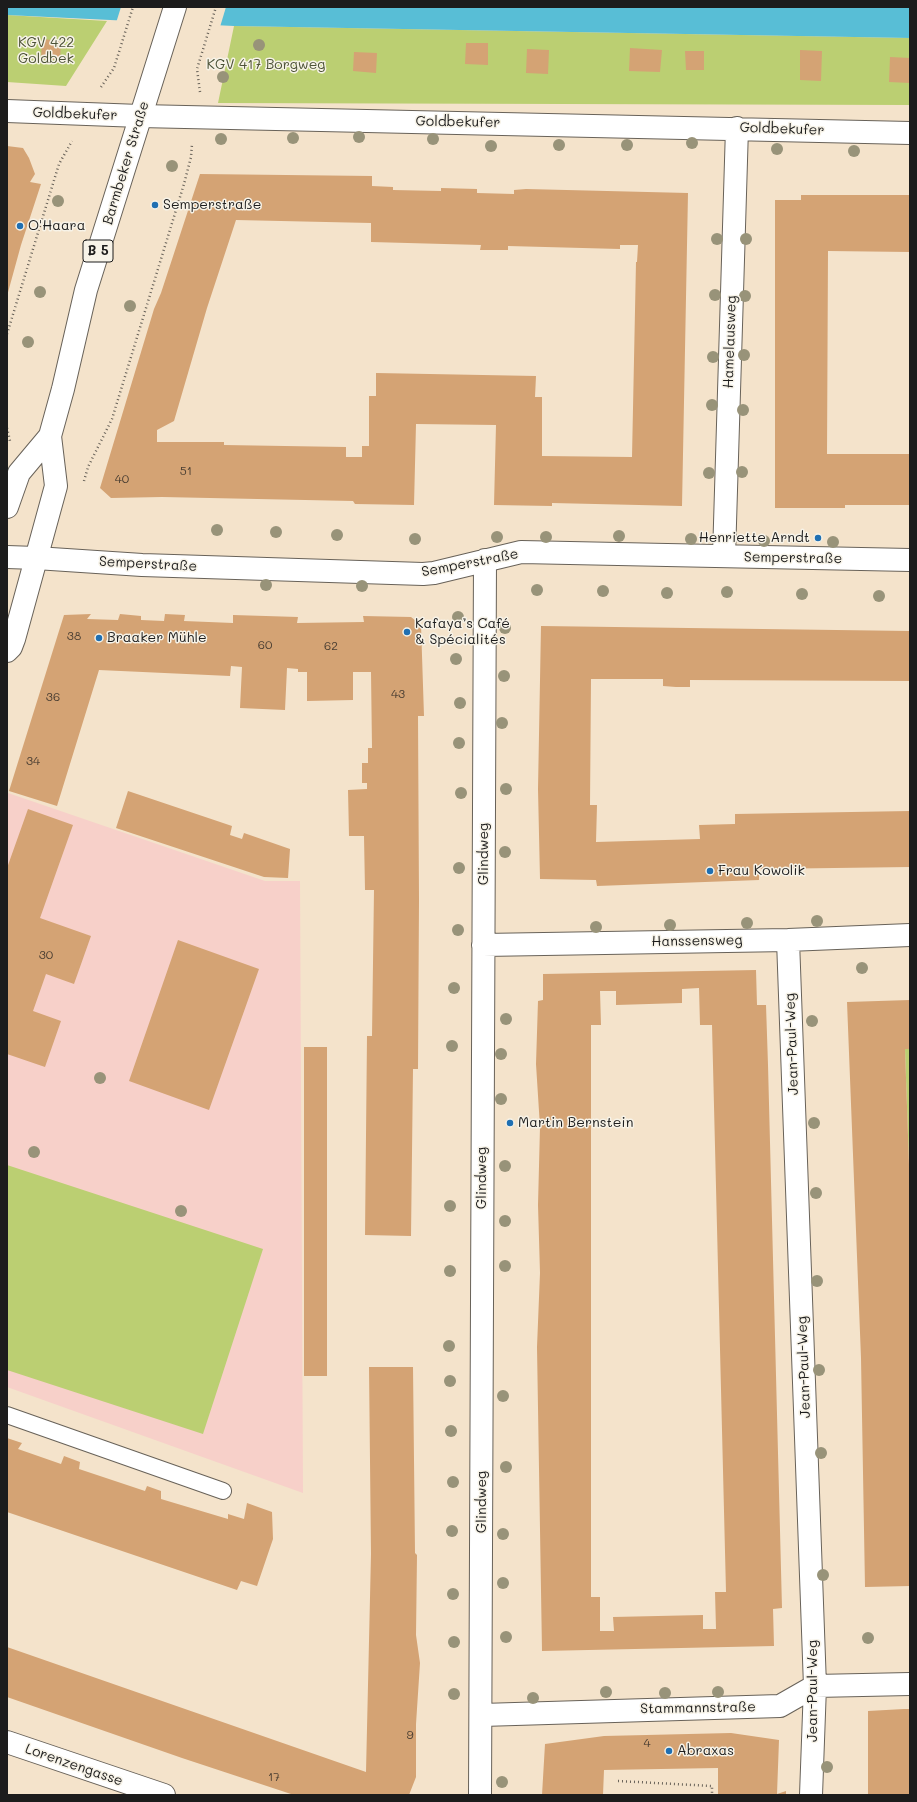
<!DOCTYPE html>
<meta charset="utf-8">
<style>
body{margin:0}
#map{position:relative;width:917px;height:1802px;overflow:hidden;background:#f4e3cb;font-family:Mali,sans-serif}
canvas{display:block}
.frame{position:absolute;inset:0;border:8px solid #1c1c1c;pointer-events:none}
</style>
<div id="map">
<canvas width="917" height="1802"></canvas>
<div class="frame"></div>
</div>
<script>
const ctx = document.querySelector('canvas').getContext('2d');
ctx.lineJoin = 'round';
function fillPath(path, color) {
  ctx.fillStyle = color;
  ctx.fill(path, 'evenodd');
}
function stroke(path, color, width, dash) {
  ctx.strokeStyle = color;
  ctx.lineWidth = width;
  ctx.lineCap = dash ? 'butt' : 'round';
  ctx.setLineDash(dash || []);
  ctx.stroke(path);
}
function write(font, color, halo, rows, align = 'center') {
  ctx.font = font + ' Mali,sans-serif';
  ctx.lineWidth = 3;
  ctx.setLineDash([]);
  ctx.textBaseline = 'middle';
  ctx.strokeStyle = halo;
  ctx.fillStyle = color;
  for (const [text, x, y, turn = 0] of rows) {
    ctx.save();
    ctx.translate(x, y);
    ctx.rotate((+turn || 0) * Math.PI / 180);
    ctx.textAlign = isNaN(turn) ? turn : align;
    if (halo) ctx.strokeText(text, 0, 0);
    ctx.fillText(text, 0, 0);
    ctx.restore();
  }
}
const built = new Path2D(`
 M8 793 265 881H300L303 1493 7 1387Z`);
const green = new Path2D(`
 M7 15 107 21 66 86 7 82Z
 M234 26 910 38V105L218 103Z
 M905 1049H910V1193Z
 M7 1165 263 1249 203 1434 7 1370Z`);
const water = new Path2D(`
 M7 7H910V38L234 26 7 15Z`);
const pier = new Path2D(`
 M121 7H226L220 27 116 23Z`);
const building = new Path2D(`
 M42 39 61 41 60 60 41 59Z
 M466 43H488V65L465 64Z
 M630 48 662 50 660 72 629 71Z
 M527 49 549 50 548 74 526 73Z
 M800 50 822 51 821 81 800 80Z
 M685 51H704V70H686Z
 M354 52 377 53 376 73 353 71Z
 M890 57 910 58V83L889 82Z
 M7 146 23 148 29 158 35 174 30 182 41 184 21 245 7 296Z
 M200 174 372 176V186L393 187V190L441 191V188L477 189V193L514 194V190L526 189 688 193 682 506 552 503V506L494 505 496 425 416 424 414 505 355 504 353 501 162 497 111 498 100 488 154 309 161 293ZM236 220 371 223V242L481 245 480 250H508V246L620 249V245H638L637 262H636L632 457 542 456V397H535L536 376 376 373V396H369V446H362V457H346V447L224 445V442H157V430L174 421 207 308Z
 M801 195H910V252L828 251 827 454H910V505H845V508H775V200H801Z
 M91 614 87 619 118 620 120 614 141 616V620L164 621 165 614 185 615 184 621 233 623V615L298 617 297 623 364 622 363 616 411 617 421 625 424 716H418L419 900 418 1069H413L411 1236 365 1235 367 1036H372L374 890H365L364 836H349L348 790 367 789V783H362V763H368V748H372L371 672H353V700L307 701V672H298V669L287 668 285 710 240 708 242 667 231 666 230 676 99 670 57 806 9 791 64 615Z
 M541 626 910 631V681L690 680V687H676L663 686V679H591L590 805H597L596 842 700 839 699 825 735 824V814L910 811V867L759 869V880L597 886 596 880 540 879 538 789Z
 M128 791 232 826 230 835 242 839 244 833 290 849 288 878 264 877 116 828Z
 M28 809 73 825 40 918 91 936 74 984 46 974 33 1011 61 1021 45 1067 7 1054V868Z
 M178 940 259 969 209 1110 129 1081Z
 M756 970 757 1005H766L768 1065 782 1608 773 1609 774 1646 542 1651 537 1347 540 1273 538 1205 540 1127 536 1064 538 1001 543 1000V974ZM699 988 700 1025H712L726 1592H715L716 1629H703V1615L613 1617 614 1631H600V1597H591V1025H601L600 991H616V1005L682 1003V989Z
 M910 1000V1049H905L910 1193V1586L865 1587 861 1358 847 1002Z
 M304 1047H327V1376H304Z
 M369 1367H413L415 1553 417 1555 416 1635 420 1663 416 1724V1777L409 1795H294L182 1758 7 1697V1647L366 1772 371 1554Z
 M7 1438 22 1443 18 1449 61 1464 64 1456 80 1462 79 1469 145 1491 147 1486 161 1491V1499L228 1519V1514L244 1519 247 1503 272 1512 273 1539 257 1586 241 1581 237 1590 7 1512Z
 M904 1709H910V1795H868V1711Z
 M731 1733 779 1740 777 1794 786 1791V1795H718V1768L604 1770 603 1795H542L545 1744 604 1736Z`);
const path = new Path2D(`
 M101 87 114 68 133 7
 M200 92 197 69 216 7
 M7 334 59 164 72 141
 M7 428 10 441
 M84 481 88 467 112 419 184 184 191 157 192 144
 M618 1781 712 1786V1795`);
const lane = new Path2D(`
 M7 1415 223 1491`);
const street = new Path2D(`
 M7 111 140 116 910 133
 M724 556 737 128
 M36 558 142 565 423 574 434 573 521 552 910 560
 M788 940 815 1686 811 1795
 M483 945 788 940 910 935
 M482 1715 780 1706 815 1686 910 1684
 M7 1742 164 1795
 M480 1795 485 560`);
const secondary = new Path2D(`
 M7 557 36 558`);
const primary = new Path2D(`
 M7 507 19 473 50 436
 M7 651 11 647 14 639 56 486 50 436 63 389 86 290 175 7`);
const trees = [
 [259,45],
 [223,77],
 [359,137],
 [293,138],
 [221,139],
 [433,139],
 [692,143],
 [559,145],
 [627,145],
 [491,146],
 [777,149],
 [854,151],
 [172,166],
 [58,201],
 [717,239],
 [746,239],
 [40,292],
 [715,295],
 [745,296],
 [130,306],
 [28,342],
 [744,355],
 [713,357],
 [712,405],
 [743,410],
 [742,472],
 [709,473],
 [217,530],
 [276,532],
 [337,535],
 [619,536],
 [497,537],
 [546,537],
 [415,539],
 [691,539],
 [764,541],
 [833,542],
 [266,585],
 [362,586],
 [537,590],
 [603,591],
 [727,592],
 [667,593],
 [802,594],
 [879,596],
 [458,617],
 [505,628],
 [456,659],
 [504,676],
 [460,703],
 [502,723],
 [459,743],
 [506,789],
 [461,793],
 [505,852],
 [459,868],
 [817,921],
 [747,923],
 [670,925],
 [596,927],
 [458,930],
 [862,968],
 [454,988],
 [506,1019],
 [812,1021],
 [452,1046],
 [501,1054],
 [100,1078],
 [501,1099],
 [814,1123],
 [34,1152],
 [505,1166],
 [816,1193],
 [450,1206],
 [181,1211],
 [505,1221],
 [505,1266],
 [450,1271],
 [817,1281],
 [449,1346],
 [819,1370],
 [450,1381],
 [503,1396],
 [451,1431],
 [821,1453],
 [506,1467],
 [453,1482],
 [452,1531],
 [503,1534],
 [823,1575],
 [503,1583],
 [453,1594],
 [506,1637],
 [868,1638],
 [454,1642],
 [606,1692],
 [718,1692],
 [665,1693],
 [454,1694],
 [533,1698],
 [827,1767],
 [502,1782]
];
const markers = [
 [155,205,4,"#1f6fb2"],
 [20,226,4,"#1f6fb2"],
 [818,538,4,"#1f6fb2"],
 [407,632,4,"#1f6fb2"],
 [99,638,4,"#1f6fb2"],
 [710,871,4,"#1f6fb2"],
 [510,1123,4,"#1f6fb2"],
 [669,1751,4,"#1f6fb2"]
];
const numberNames = [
 ["51",186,471],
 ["40",122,479],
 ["38",74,636],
 ["60",265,645],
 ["62",331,646],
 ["43",398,694],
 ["36",53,697],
 ["34",33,761],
 ["30",46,955],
 ["9",410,1735],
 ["4",647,1743],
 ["17",274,1777]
];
const shields = [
 [98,251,30]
];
const shieldNames = [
 ["B 5",98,251]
];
const parkNames = [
 ["KGV 422",46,43],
 ["Goldbek",46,59],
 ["KGV 417 Borgweg",266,65]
];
const streetNames = [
 ["Goldbekufer",75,114,2],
 ["Goldbekufer",458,122,1],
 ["Goldbekufer",782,129,2],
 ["Barmbeker Straße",126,163,-73],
 ["Hamelausweg",730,342,-88],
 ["Semperstraße",793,558,1],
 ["Semperstraße",470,563,-11],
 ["Semperstraße",148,564,3],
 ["Glindweg",484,854,-90],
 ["Hanssensweg",697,941,-1],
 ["Jean-Paul-Weg",792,1044,-92],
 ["Glindweg",482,1178,-90],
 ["Jean-Paul-Weg",804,1367,-92],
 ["Glindweg",482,1502,-90],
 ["Jean-Paul-Weg",813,1691,-90],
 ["Stammannstraße",698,1708,-1],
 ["Lorenzengasse",74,1765,19]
];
const poiNames = [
 ["Semperstraße",163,205],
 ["O'Haara",28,226],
 ["Henriette Arndt",810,538,"right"],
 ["Kafaya’s Café",415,624],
 ["& Spécialités",415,640],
 ["Braaker Mühle",107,638],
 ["Frau Kowolik",718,871],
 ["Martin Bernstein",518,1123],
 ["Abraxas",677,1751]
];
fillPath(built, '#f7d0c9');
fillPath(green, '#bbcf72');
fillPath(water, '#58bed6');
fillPath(pier, '#f4e3cb');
fillPath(building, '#d4a374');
stroke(lane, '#686259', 18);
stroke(street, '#686259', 24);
stroke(secondary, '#686259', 24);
stroke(primary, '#686259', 24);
stroke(path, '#686259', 2.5, [1, 3]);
stroke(lane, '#fff', 16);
stroke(street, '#fff', 22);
stroke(secondary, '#fff', 22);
stroke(primary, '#fff', 22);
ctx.fillStyle = '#989379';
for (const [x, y] of trees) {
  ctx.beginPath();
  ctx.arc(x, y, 6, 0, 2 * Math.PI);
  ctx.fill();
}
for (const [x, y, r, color] of markers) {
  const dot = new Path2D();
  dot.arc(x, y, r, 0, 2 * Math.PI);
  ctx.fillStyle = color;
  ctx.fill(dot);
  stroke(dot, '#f7f3e8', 1.5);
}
write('12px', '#4a3e32', null, numberNames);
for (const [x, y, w] of shields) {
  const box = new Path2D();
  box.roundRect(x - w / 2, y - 11, w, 22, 3);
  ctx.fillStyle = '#f7f3e8';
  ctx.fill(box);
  stroke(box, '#1c1c1c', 1);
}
write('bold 13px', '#1c1c1c', null, shieldNames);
write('14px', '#4c5236', '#f7f3e8', parkNames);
write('14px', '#1c1c1c', '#f7f3e8', streetNames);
write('14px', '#1c1c1c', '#f7f3e8', poiNames, 'left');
</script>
